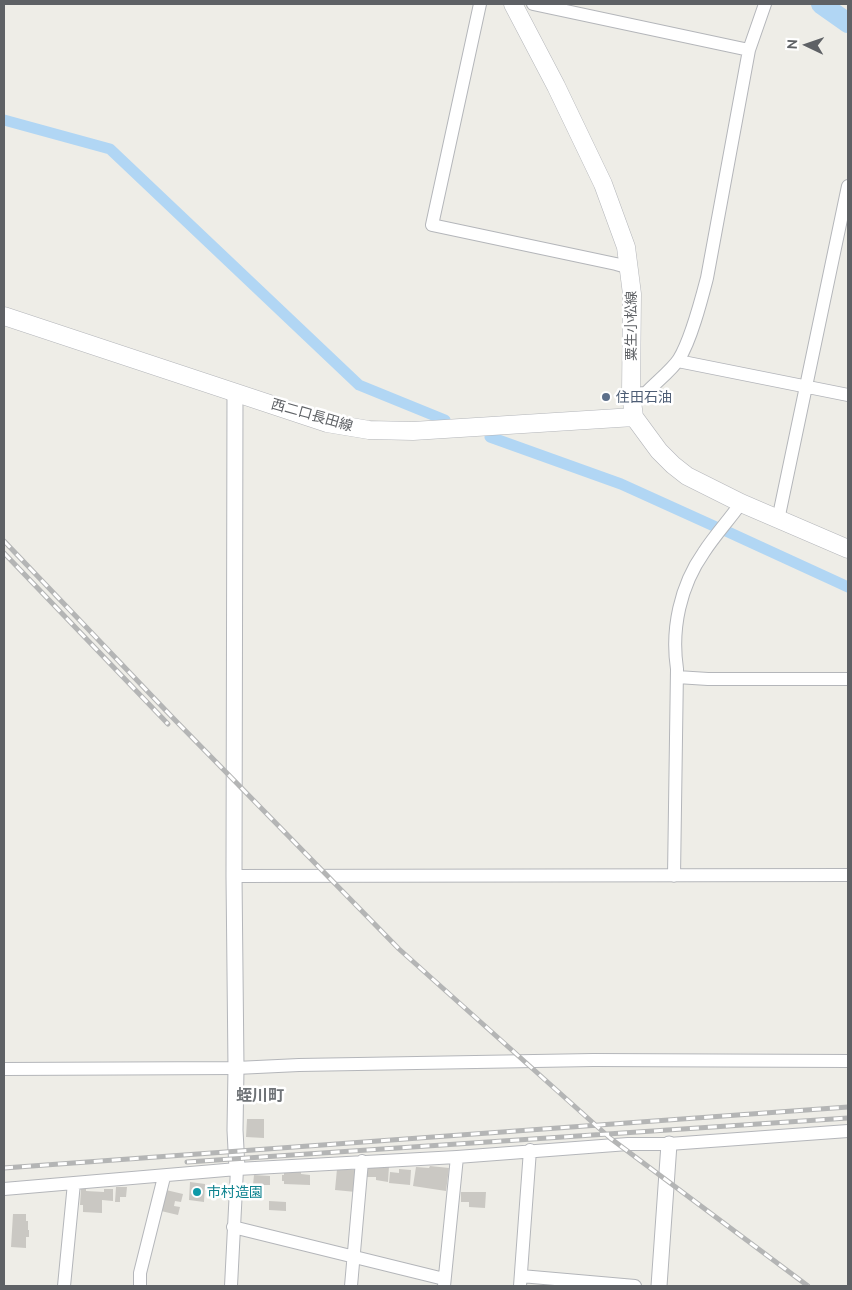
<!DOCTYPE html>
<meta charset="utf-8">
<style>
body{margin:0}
#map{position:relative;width:852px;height:1290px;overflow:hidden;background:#eeede7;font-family:Ubuntu,sans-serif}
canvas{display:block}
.frame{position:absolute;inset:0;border:5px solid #5e6165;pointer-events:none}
.north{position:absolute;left:782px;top:20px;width:50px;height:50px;-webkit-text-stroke:4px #fff;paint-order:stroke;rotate:273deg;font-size:14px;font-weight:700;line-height:20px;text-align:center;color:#5e6165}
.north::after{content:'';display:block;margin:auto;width:18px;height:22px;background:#5e6165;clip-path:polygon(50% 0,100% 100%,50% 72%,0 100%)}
</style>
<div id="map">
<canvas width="852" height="1290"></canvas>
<div class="frame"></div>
<div class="north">N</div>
</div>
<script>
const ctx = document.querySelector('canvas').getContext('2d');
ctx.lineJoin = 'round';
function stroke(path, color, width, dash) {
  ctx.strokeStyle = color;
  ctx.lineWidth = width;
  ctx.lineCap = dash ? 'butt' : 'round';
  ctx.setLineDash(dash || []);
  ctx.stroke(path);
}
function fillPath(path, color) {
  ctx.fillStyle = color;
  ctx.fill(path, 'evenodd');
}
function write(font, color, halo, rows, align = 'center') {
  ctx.font = font + ' Ubuntu,"Noto Sans JP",sans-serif';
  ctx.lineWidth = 5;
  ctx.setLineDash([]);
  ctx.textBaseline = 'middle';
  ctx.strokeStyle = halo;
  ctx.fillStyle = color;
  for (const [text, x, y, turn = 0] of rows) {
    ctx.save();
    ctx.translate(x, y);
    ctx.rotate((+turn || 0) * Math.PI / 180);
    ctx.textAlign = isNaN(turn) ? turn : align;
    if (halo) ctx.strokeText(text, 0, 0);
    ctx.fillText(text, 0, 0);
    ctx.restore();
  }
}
const canal = new Path2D(`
 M4 120 110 149 359 385 445 420
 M490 437 621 484 716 527
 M726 531 848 587`);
const river = new Path2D(`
 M821 4 848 23`);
const building = new Path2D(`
 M247 1119H264V1138L246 1137Z
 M389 1166 388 1182 376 1180V1177H365L366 1168Z
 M430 1166 449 1168 446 1191 413 1186 416 1167 429 1168Z
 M337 1169 358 1170 356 1192 335 1190Z
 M399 1169 411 1170 410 1185 389 1183 390 1172 399 1173Z
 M284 1171 301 1172V1174L310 1175V1185L284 1184V1181H282V1175H284Z
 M254 1175 270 1176V1185H253Z
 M190 1182 205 1184 204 1202 189 1200Z
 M116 1187H127L126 1197H120V1202H115Z
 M244 1187 251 1188V1198H243Z
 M81 1189H86V1191L104 1192V1189H113V1201L102 1200V1213L83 1212V1205H80Z
 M166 1190 183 1194 181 1202 175 1201 174 1206 180 1207 178 1215 161 1211Z
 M461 1192H486L485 1208 469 1207V1202H461Z
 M269 1201 286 1202V1211L269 1210Z
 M13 1214H26V1221H28V1230H29V1237H26V1248L11 1247Z`);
const minor = new Path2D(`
 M480 4 432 225 616 264 630 268
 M533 4 749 50
 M678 361 848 395
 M631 394 646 393C655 383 672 370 679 359 691 340 701 301 707 278L749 50 765 4
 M778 520 848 186
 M677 677 708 679H848
 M234 876 848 875
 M674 876 677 669C671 629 680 586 704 552 715 535 729 520 741 503
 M4 1069 236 1068 299 1065 593 1060 848 1061
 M4 1189 237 1169 457 1157 628 1144H669L848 1131
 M233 1227 444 1279
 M521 1276 635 1286
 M64 1286 74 1183
 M140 1286V1273L164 1177
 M231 1286 237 1169
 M351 1286 362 1161
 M444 1286 457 1157
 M520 1286 530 1150`);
const tertiary = new Path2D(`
 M235 392 234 876 236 1068 235 1130 237 1169
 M659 1286 669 1144`);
const secondary = new Path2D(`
 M513 4 556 86 603 184 626 247 632 294 631 394 634 417 659 451 673 465 687 476 741 503 848 549
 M4 316 327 423 369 430 413 431 634 417`);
const rail = new Path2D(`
 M4 541 173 718 399 949 610 1138 808 1286
 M4 553 168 724
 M187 1162 848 1118
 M4 1168 848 1107`);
const markers = [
 [606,397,5,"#5c6f8a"],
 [197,1192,5,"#0f9aa8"]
];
const streetNames = [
 ["粟生小松線",631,326,-90],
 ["西二口長田線",312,415,16]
];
const serviceNames = [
 ["住田石油",616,397]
];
const cultureNames = [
 ["市村造園",207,1192]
];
const quarterNames = [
 ["蛭川町",260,1096]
];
stroke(canal, '#b1d6f4', 11);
stroke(river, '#b1d6f4', 20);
fillPath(building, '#cac8c3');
stroke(minor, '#b4b6ba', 14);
stroke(tertiary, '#b4b6ba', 17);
stroke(secondary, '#b3b5b9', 19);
stroke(minor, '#fff', 12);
stroke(tertiary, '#fff', 15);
stroke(secondary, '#fff', 18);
stroke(rail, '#b4b5b5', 5);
stroke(rail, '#fff', 3, [9]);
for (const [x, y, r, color] of markers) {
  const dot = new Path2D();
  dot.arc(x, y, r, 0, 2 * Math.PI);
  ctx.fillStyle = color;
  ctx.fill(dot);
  stroke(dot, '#fff', 2);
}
write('14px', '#5e6165', '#fff', streetNames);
write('14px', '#4e5e75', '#fff', serviceNames, 'left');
write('14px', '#0d838f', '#fff', cultureNames, 'left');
write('bold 16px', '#6f7377', '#fff', quarterNames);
</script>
